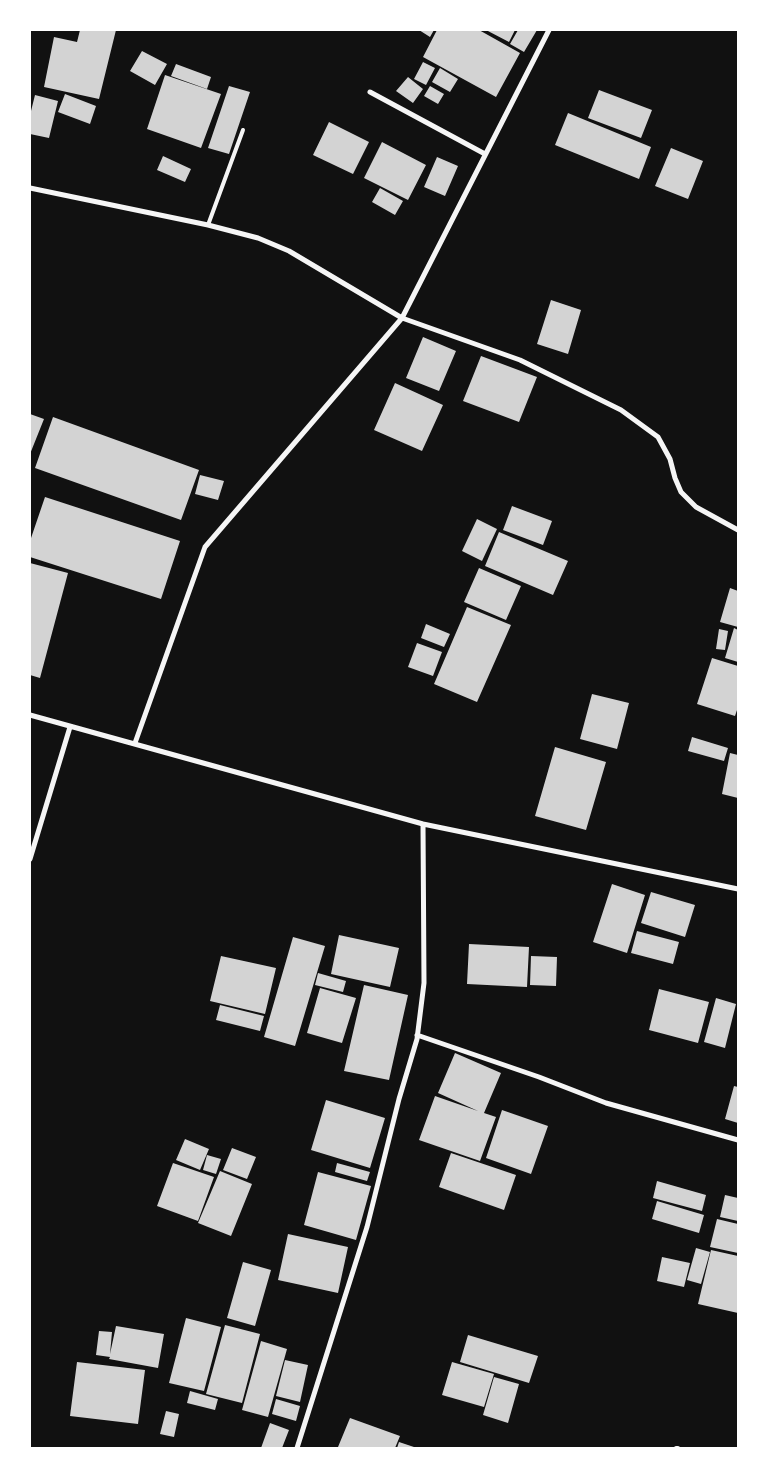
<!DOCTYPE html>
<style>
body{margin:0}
#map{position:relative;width:768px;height:1478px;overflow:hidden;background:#111;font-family:"Alegreya Sans",sans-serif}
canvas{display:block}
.frame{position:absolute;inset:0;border:31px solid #fff;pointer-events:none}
</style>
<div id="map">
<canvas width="768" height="1478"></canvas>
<div class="frame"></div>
</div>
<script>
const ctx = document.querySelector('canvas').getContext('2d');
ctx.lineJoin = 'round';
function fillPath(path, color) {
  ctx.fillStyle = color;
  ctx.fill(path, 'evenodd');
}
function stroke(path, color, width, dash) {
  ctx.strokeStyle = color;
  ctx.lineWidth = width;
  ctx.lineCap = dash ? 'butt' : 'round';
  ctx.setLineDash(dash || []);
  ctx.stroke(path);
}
const building = new Path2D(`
 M80 30H116L99 99 44 87 54 37 77 42Z
 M419 30H434L430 37Z
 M437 30H479L520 53 496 97 423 57Z
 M486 30H515L509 42Z
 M518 30H537L524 52 510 44Z
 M142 51 167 64 155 85 130 71Z
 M423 62 435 68 426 85 414 79Z
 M176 64 211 77 207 89 171 76Z
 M440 68 458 79 450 92 432 82Z
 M165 75 221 94 201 148 147 129Z
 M408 77 423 89 413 103 396 91Z
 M229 86 250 92 229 154 208 148Z
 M430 86 444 94 438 104 424 96Z
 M599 90 652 110 641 138 588 118Z
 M65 94 96 106 90 124 58 112Z
 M35 95 58 101 49 138 30 134V115Z
 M568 113 651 147 639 179 555 145Z
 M329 122 369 142 353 174 313 155Z
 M382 142 426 165 408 200 364 178Z
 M671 148 703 161 688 199 655 186Z
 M163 156 191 169 185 182 157 170Z
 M437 157 458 166 445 196 424 187Z
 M380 188 403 201 395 215 372 202Z
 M551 300 581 310 568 354 537 344Z
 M423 337 456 351 439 391 406 378Z
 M481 356 537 377 519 422 463 401Z
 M395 383 443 405 422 451 374 430Z
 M30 414 44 419 30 454Z
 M53 417 199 470 181 520 35 468Z
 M200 475 224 481 218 500 195 494Z
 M45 497 180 541 161 599 30 557V541Z
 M512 506 552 521 543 545 503 530Z
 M477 519 497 529 482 561 462 551Z
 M499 532 568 561 553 595 485 566Z
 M30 563 68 573 40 678 30 675Z
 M479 568 521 586 506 620 464 602Z
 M730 588 738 591V627L720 622Z
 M467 607 511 625 477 702 434 684Z
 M426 624 450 634 444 647 421 638Z
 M734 628 738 630V662L725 658Z
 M719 629 728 631 725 650 716 649Z
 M417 643 442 652 433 676 408 667Z
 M712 658 738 666V707L735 716 697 704Z
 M592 694 629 703 617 749 580 739Z
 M692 737 728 748 724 761 688 751Z
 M555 747 606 762 586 830 535 816Z
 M730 753 738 755V798L722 794Z
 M612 884 645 895 627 953 593 942Z
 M651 892 695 905 685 937 641 923Z
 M637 931 679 942 673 964 631 953Z
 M339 935 399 948 390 987 331 974Z
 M293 937 325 946 295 1046 264 1037Z
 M469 944 529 947 527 987 467 984Z
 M221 956 276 968 265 1014 210 1001Z
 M531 956 557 957 556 986 530 985Z
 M318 973 346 981 343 992 315 985Z
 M364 985 408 995 389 1080 344 1071Z
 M320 988 356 998 342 1043 307 1033Z
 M659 989 709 1002 698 1043 649 1030Z
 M716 998 736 1004 725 1048 704 1042Z
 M220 1005 264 1016 260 1031 216 1020Z
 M455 1053 501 1073 484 1113 496 1117 480 1161 419 1140 435 1096 478 1111 438 1093Z
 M734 1086 738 1087V1123L725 1119Z
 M326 1100 385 1118 370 1168 311 1150Z
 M502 1110 548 1126 531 1174 486 1158Z
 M185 1139 209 1149 200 1170 176 1160Z
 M232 1148 256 1157 247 1179 223 1170Z
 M451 1153 516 1175 504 1210 439 1187Z
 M207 1155 221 1159 216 1174 203 1170Z
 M173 1163 214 1177 198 1221 157 1206Z
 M337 1163 370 1172 367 1181 335 1172Z
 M220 1171 252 1184 231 1236 198 1223Z
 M318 1172 371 1186 356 1240 304 1225Z
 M657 1181 706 1195 702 1211 653 1198Z
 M725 1195 738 1198V1221L720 1217Z
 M657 1201 704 1215 699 1233 652 1219Z
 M717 1219 738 1224V1253L710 1247Z
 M288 1234 348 1247 338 1293 278 1280Z
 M696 1248 710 1252 701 1284 687 1280Z
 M711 1250 738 1256V1313L698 1304Z
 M662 1257 690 1263 684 1287 657 1281Z
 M243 1262 271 1270 255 1326 227 1318Z
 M186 1318 221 1327 204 1391 169 1383Z
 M225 1325 260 1334 242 1403 206 1394Z
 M116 1326 164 1334 158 1368 109 1359 110 1357 96 1355 99 1331 112 1332 110 1354Z
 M468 1335 538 1356 529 1383 460 1362Z
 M261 1341 287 1349 268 1417 242 1410Z
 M285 1360 308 1365 300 1402 276 1396Z
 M77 1362 145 1370 138 1424 70 1416Z
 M452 1362 494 1374 484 1407 442 1395Z
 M494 1377 519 1384 508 1423 483 1415Z
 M190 1391 218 1399 215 1410 187 1403Z
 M276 1399 300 1406 296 1421 272 1414Z
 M166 1411 179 1414 174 1437 160 1434Z
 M350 1418 400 1436 395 1448 338 1447Z
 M270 1423 289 1430 282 1448H261Z
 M399 1442 417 1448H397Z`);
const service = new Path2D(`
 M208 225 243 130
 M676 1448H678`);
const minor = new Path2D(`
 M370 92 485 154
 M30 188 208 225 258 238 289 251 402 318 520 360 621 410 658 437 670 459 675 478 681 492 696 507 738 530
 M30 715 423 824 738 889
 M135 743 205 547 402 318 549 30
 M30 859 70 727
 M417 1035 539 1077 606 1103 738 1140
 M297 1448 367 1227 399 1099 417 1039 424 983 423 824`);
fillPath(building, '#d3d3d3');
stroke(service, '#f5f5f5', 4);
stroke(minor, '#f5f5f5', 5);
</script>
